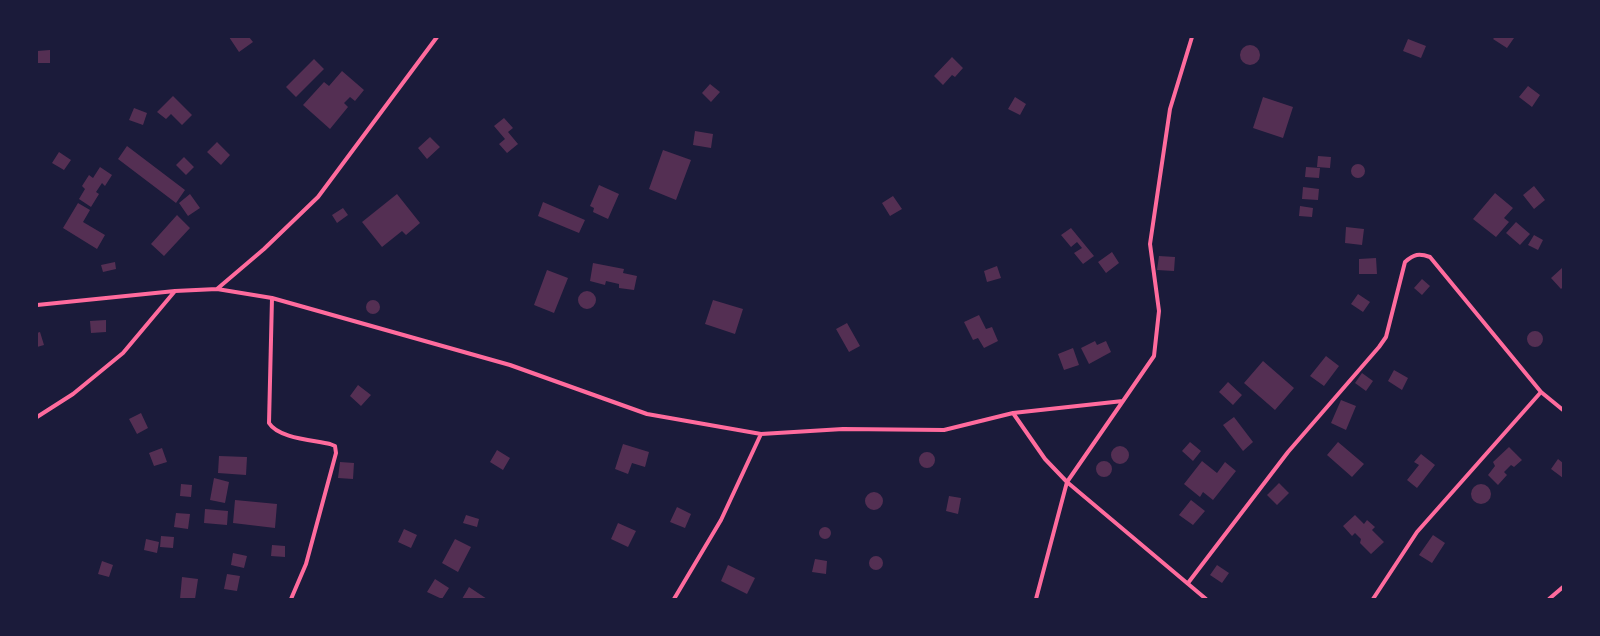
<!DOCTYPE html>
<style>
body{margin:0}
#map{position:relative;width:1600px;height:636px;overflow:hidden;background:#1b1b3a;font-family:"Titillium Web",sans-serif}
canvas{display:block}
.frame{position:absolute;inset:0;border:38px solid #1b1b3a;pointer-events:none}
</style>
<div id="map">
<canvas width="1600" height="636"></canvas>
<div class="frame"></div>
</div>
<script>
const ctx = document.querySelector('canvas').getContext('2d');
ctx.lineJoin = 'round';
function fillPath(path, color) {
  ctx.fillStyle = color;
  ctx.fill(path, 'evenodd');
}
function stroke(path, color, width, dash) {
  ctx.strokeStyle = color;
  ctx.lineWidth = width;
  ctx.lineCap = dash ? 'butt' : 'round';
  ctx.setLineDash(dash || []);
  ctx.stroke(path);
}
const building = new Path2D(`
 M229 37H249L253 42 239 52Z
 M1495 37H1513L1514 38 1507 48 1493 39Z
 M1408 39 1426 46 1421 58 1403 51Z
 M1240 55a10 10 0 1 1 20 0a10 10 0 1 1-20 0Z
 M50 50V63H37V51Z
 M952 57 963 68 955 77 952 75 943 85 934 76Z
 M314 59 324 69 296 97 286 87Z
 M342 71 364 90 355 101 350 97 344 103 348 107 330 129 303 105 324 82 329 86Z
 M710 84 720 92 711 102 702 93Z
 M1528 86 1540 95 1532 107 1519 97Z
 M173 96 192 115 182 125 171 114 166 119 157 112Z
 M1015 97 1026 104 1020 115 1008 109Z
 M1263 97 1293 107 1283 138 1253 128Z
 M134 108 147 113 143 125 129 120Z
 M504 118 513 128 508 132 518 144 507 153 499 144 505 139 494 126Z
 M695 131 713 134 711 148 693 145Z
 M430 137 440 147 427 159 418 148Z
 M217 142 230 155 221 165 207 152Z
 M127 146 185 190 176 203 118 159Z
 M663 150 691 160 676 200 649 189Z
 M59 152 71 160 64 170 52 163Z
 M1318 156 1331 157 1330 168 1317 167Z
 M184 157 194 167 186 175 176 165Z
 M1351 171a7 7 0 1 1 14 0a7 7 0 1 1-14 0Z
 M100 167 112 175 105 186 102 183 96 192 99 194 91 207 79 199 85 189 82 186 89 175 93 178Z
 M1306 167 1320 168 1319 178 1305 177Z
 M599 185 619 194 608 219 593 212 594 208 590 206Z
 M1534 186 1545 200 1534 209 1523 195Z
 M1303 187 1319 189 1318 200 1302 199Z
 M1495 193 1513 208 1504 218 1509 222 1496 237 1473 219Z
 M190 194 200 208 188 216 179 203Z
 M397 194 420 223 406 235 402 231 382 247 362 222Z
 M893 196 902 209 890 216 882 203Z
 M543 202 585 220 579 233 538 216Z
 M78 203 90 210 83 222 105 235 97 249 63 228Z
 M1300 206 1313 208 1312 217 1299 216Z
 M343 208 348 215 337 223 332 215Z
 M177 215 190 228 164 256 151 244Z
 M1516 222 1530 234 1520 245 1506 233Z
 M1346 227 1364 229 1362 245 1345 243Z
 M1071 228 1094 256 1083 264 1074 253 1082 248 1077 242 1071 247 1061 235Z
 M1534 235 1543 240 1538 250 1528 245Z
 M1112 252 1119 263 1106 273 1098 262Z
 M1159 256 1175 257 1174 271 1157 270Z
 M1376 258 1377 274H1359V259Z
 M115 262 116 269 103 272 101 265Z
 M593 263 624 269 623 273 637 276 634 290 619 288V284L606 281 605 285 590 281Z
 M997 266 1001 278 987 282 984 271Z
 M1562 268 1563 287 1561 289 1551 278Z
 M547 270 568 278 554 313 534 305Z
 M1422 279 1430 286 1422 295 1414 288Z
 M578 300a9 9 0 1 1 18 0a9 9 0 1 1-18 0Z
 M1358 294 1370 302 1363 312 1351 304Z
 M366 307a7 7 0 1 1 14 0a7 7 0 1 1-14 0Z
 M713 300 743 309 735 334 705 324Z
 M979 315 986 329 992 327 998 341 984 348 978 338 973 340 964 322Z
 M106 320V332L91 333 90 321Z
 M847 323 860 346 849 352 836 329Z
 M1527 339a8 8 0 1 1 16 0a8 8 0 1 1-16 0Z
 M40 332 44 345 37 347V333Z
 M1095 341 1097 345 1106 341 1111 352 1089 364 1081 348Z
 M1073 348 1079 365 1064 370 1058 354Z
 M1326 356 1339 366 1324 386 1310 376Z
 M1263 361 1294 388 1275 410 1244 383Z
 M1394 370 1408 378 1402 390 1388 381Z
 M1362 373 1373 381 1366 391 1355 383Z
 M1228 382 1242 395 1233 405 1219 392Z
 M358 385 371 395 361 406 350 396Z
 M1341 400 1356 406 1346 430 1331 423Z
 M141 413 148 428 137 434 129 419Z
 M1234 417 1253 442 1243 451 1223 425Z
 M1190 442 1201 451 1193 461 1182 451Z
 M1338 442 1364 464 1352 477 1327 455Z
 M623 444 649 452 645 467 632 463 628 474 615 469Z
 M1111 455a9 9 0 1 1 18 0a9 9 0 1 1-18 0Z
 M1509 447 1522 460 1514 467 1511 465 1504 472 1507 475 1498 485 1488 475 1495 466 1493 462Z
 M162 448 167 462 154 466 149 453Z
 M497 450 510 458 503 470 490 462Z
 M919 460a8 8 0 1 1 16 0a8 8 0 1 1-16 0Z
 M1421 454 1435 465 1417 488 1407 480 1419 465 1414 462Z
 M219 456 247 457 246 475 218 473Z
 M1558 459 1563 463V478L1551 469Z
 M1202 461 1217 473 1225 462 1236 471 1213 500 1203 492 1200 497 1184 484Z
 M1096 469a8 8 0 1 1 16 0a8 8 0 1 1-16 0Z
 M340 462 354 463 353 479 338 478Z
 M214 478 229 482 225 503 210 500Z
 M1279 483 1289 493 1277 505 1267 495Z
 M1471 494a10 10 0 1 1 20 0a10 10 0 1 1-20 0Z
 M181 484 192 485 191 497 180 496Z
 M865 501a9 9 0 1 1 18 0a9 9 0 1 1-18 0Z
 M949 496 961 498 958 514 946 511Z
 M235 500 277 504 275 528 233 523Z
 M1191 500 1205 511 1193 525 1179 515Z
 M677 507 691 514 685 528 670 522Z
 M205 509 228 511 227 525 204 523Z
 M176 513 190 514 188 529 174 527Z
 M466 515 479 519 477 527 463 523Z
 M1355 515 1364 524 1367 520 1375 527 1372 530 1384 542 1371 554 1360 543 1361 539 1355 533 1352 536 1343 526Z
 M618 523 636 531 628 547 611 539Z
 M819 533a6 6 0 1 1 12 0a6 6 0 1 1-12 0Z
 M404 529 417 535 411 548 398 542Z
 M1433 535 1445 543 1432 563 1419 555Z
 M161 536 174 537 173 548 160 547Z
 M146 539 159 542 157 553 144 550Z
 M455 539 471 547 458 572 442 563Z
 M272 545 285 546V557L271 556Z
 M233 553 247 556 244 568 231 565Z
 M869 563a7 7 0 1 1 14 0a7 7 0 1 1-14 0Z
 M815 559 827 561 826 574 812 572Z
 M102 561 113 565 109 577 98 574Z
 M728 565 755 578 747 594 721 581Z
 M1217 565 1229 573 1222 583 1210 575Z
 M227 574 240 576 237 591 224 589Z
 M182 577 198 579 195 599H180Z
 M435 579 449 588 442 599 427 592Z
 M469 587 487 599H462Z`);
const minor = new Path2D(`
 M217 289 264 249 318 197 437 37
 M272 298 269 423C278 438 312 440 330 444L335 446 336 453 306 564 291 599
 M37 305 175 291 217 289 272 298 510 365 647 414 761 434 843 429 944 430 1013 413 1123 401 1154 356 1159 311 1150 244 1170 109 1192 37
 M1123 401 1067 482 1206 599
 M1013 413 1045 459 1067 482 1036 599
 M37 417 73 394 123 353 175 291
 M1188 583 1288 452 1379 347 1386 337 1405 262C1414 254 1419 253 1430 257L1541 392 1563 410
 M674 599 721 520 761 434
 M1373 599 1417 532 1541 392
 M1549 599 1563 587`);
fillPath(building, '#542f53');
stroke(minor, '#ff6b9d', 4);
</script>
